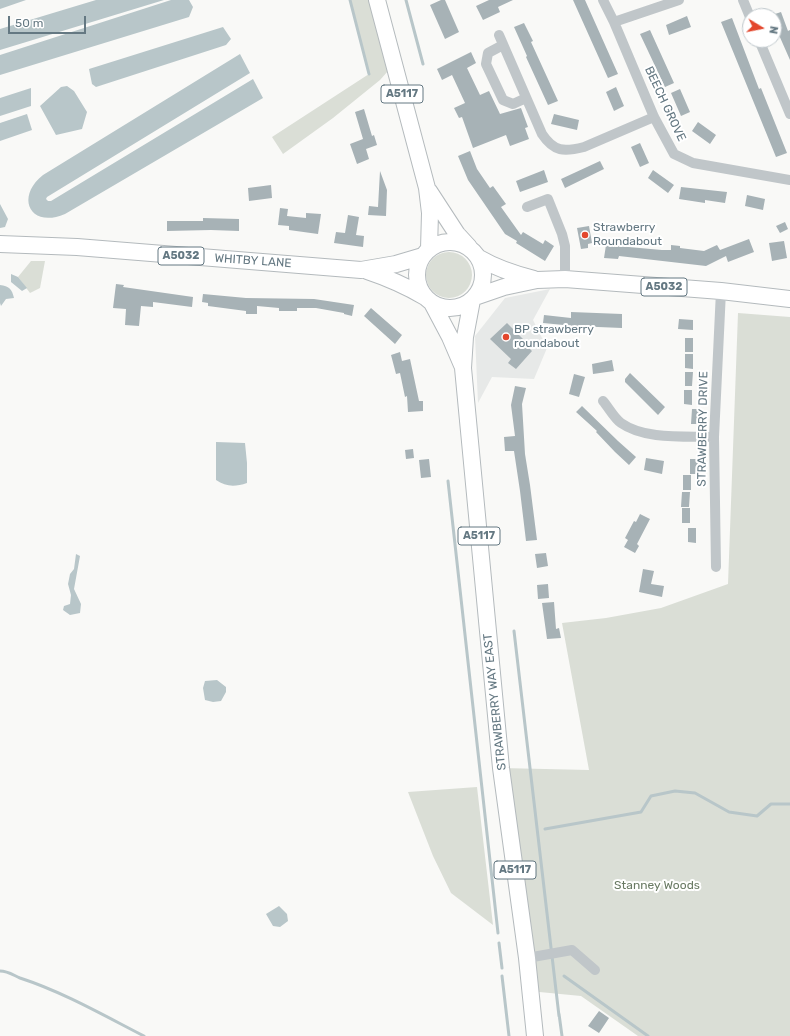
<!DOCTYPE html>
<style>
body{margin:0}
#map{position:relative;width:790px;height:1036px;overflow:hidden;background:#f9f9f7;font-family:Rubik,sans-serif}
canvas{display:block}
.north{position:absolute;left:742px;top:8px;width:40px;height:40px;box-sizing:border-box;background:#fff;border:1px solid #c1c9cd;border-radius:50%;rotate:100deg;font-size:11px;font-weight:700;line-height:16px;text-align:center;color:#647882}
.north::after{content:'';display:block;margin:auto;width:14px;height:18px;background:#e3472d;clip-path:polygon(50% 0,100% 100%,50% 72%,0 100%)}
.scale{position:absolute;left:8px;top:16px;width:78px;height:18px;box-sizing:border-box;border:2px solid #647882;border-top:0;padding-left:5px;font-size:12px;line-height:14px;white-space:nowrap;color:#647882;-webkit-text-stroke:3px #fff;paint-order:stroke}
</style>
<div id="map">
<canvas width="790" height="1036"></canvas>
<div class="north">N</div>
<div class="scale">50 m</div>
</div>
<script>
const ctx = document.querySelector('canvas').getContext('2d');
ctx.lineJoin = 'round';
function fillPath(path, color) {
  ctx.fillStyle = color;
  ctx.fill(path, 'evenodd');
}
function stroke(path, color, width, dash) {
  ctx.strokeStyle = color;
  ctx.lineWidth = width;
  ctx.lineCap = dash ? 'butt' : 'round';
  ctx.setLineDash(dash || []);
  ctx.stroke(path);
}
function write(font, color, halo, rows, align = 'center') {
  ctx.font = font + ' Rubik,sans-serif';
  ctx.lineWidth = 4;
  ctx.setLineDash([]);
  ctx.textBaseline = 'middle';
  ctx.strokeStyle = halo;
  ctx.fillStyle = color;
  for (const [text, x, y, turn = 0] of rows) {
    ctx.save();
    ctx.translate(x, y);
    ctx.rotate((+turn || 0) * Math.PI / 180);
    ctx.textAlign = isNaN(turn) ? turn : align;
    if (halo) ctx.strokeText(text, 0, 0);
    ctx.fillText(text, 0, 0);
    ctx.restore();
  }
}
const built = new Path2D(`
 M550 289 533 320 547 348 534 379 492 377 478 403 475 336 505 298Z`);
const green = new Path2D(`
 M350 0H369L388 71 380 80 333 118 283 154 272 137 369 74Z
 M426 275a23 23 0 1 1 46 0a23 23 0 1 1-46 0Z
 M31 261H45L40 288 30 293 18 277Z
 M738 313 790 317V1036H638L581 996 529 991 501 768 589 770 562 623 606 618 661 608 728 584Z
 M477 787 493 925 451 893 433 856 408 792Z`);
const water = new Path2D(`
 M0 0H26L0 9Z
 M96 0H164L0 50V29Z
 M171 0H189L193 7 189 17 0 75V55Z
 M223 27 231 39 226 45 96 87 92 84 89 69Z
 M240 54 250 73 47 197 46 199 48 201H51L253 79 263 98 65 214C30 229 15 197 43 175Z
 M67 86 74 91 87 112 82 129 56 135 40 106 61 87Z
 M31 88V106L0 116V98Z
 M27 114 32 130 0 141V123Z
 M0 204 8 219 5 227 0 228Z
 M11 274 18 277 27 288 22 291 11 282Z
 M0 285C9 286 12 289 14 298L6 299 1 306 0 303Z
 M216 442 245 443 247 463V483C235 487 226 487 216 480Z
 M76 554 80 556 74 589 81 604 80 613 70 615 63 610 64 606 70 604 71 595 68 584 70 574 74 569Z
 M217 680 226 687V692L221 701 213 702 205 700 203 688 205 681Z
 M279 906 287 914 288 921 280 927 273 926 266 914Z`);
const stream = new Path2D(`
 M350 0 369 74
 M406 0 423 64
 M448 481 498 933
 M514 631 559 1016
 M545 829 641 812 651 796 675 791 695 793 729 812 757 816 771 804H790
 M499 943 502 968
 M0 971C8 971 13 975 20 978 63 992 103 1015 144 1036
 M502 976 509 1036
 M564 976 648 1036
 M559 1014 562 1036`);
const building = new Path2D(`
 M441 0H445L459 32 445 39 430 5Z
 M489 0H513L498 7 500 12 483 20 476 6Z
 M573 0H585L618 74 608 78Z
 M781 12 788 31 790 30V60L775 26 774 16 772 15Z
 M687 16 691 27 669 35 666 25Z
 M732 18 759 89 761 88 787 153 776 157 721 22Z
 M524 23 533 41 531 42 558 101 548 105 526 57 527 56 514 27Z
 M650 30 674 83 665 87 640 34Z
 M471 52 476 63 467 68 480 95 489 91 500 114 521 108 528 127 525 128 529 139 510 146 506 135 473 148 462 117 459 118 454 108 465 103 452 75 442 80 437 69Z
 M616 87 624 106 614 111 606 92Z
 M680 89 690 112 681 116 671 93Z
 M364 109 372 136 374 135 377 145 366 149 369 159 357 164 350 144 363 139 355 112Z
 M554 114 579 120 577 130 551 124Z
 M698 122 716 135 710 144 692 131Z
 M640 143 649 163 640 167 631 147Z
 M470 151 477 169 490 188 493 186 506 204 501 207 521 235 523 232 543 244 545 240 554 246 545 261 516 243 517 241 505 234 468 180 458 156Z
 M600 161 604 169 565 188 561 179Z
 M544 170 548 182 520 192 516 181Z
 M653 170 674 185 668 193 648 178Z
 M380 171 387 190 386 216 368 215 369 206 378 207Z
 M271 185 272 198 249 201 248 188Z
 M681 187 727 192 725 203 705 200V203L679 199Z
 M747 195 765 199 763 210 745 206Z
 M280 208 288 209 287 216 306 218V213L321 214 318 234 289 230V226L278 225Z
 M348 215 359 217 356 235 364 236 363 247 334 243 336 232 345 233Z
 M203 218 239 219V231L211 230 167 231V221H203Z
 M785 222 788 229 780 233 776 226Z
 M589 226 592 243 588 244V248L581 249 577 228Z
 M749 239 754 252 728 262 726 256 706 266 619 256 618 259 604 258 606 245 662 250H671V245L680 246V248L704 251 717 245 720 250Z
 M784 241 787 258 772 261 769 243Z
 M116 284 124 285 123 287 193 297 192 307 153 302V307L141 306 139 326 125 325 126 309 113 308Z
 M203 294 246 298 314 299 354 305 352 316 344 314V313L316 308H297V311H279V308L257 306V314H246V311L208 306V303L202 302Z
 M371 308 402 335 395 344 364 316Z
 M571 312 622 314V328L574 326 543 323 544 315 571 318Z
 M679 319 693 320V330L678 329Z
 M507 323 523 339 522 341 532 351 516 369 508 363 511 359 490 339Z
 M685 338H693V352H685Z
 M400 352 402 361 410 359 419 401H423V411L408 412 407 396 405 397 400 373 396 374 391 355Z
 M685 354H693V369L685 368Z
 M612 360 614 371 593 374 592 364Z
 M685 372H693L692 386H685Z
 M630 373 665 407 658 415 625 382V379Z
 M574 374 585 377 579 397 569 394Z
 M515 386 526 388 522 404 525 454 530 485 537 540 526 541 520 491 514 451H505L504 437 515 436 511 405Z
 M684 390H692V405L684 404Z
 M582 406 618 441 636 457 629 465 615 452 596 432 597 431 576 412Z
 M692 409H700L699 424H691Z
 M413 449 414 458 406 459 405 450Z
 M646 458 664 461 662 474 644 470Z
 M429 459 431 477 421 478 419 460Z
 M690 459H698V474H690Z
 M683 475H691V490H683Z
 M682 492H690L689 507H681Z
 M682 508H690V523H682Z
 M640 514 650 519 637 544 639 546 635 553 624 547 628 540 625 538 634 521 636 522Z
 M688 528H696V543L688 542Z
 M546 553 548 566 537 568 535 554Z
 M643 569 654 571 651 584 664 586 662 597 639 592Z
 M548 584 549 598 538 599 537 585Z
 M554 602 556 629 559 628 561 638 547 639 542 603Z
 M599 1011 609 1018 599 1033 588 1026Z`);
const street = new Path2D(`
 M603 0 614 22 654 117 674 154 693 163 790 180
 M743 0 750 17
 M614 22 679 0
 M499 35 542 134C554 152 564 152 584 147L654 117
 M759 40 790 114
 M503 45 488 53 486 64 503 100 513 104 526 98
 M527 207 548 199 562 234 565 246V279
 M603 401C609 408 614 418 621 423 645 440 685 436 714 437
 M716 567 714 437 721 291
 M527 958 572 950 595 970`);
const primary = new Path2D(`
 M377 0 427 188 430 213 429 249
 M429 191 457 234 469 247
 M417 275a33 33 0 1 1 66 0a33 33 0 1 1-66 0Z
 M0 244 77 247 361 270 396 264 423 256
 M479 258C496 268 514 274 534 279
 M367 271C388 278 406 286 425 297
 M475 297 504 287 537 280 565 279 721 291 790 299
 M472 300 465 337 463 368 501 768 527 958 535 1036
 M432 303 450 337 462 365`);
const markers = [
 [585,235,4,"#e3472d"],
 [506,337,4,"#e3472d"]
];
const shields = [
 [402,94,42],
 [181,256,46],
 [664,287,46],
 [479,536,42],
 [515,870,42]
];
const shieldNames = [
 ["A5117",402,94],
 ["A5032",181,256],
 ["A5032",664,287],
 ["A5117",479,536],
 ["A5117",515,870]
];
const streetNames = [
 ["BEECH GROVE",665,104,65],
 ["WHITBY LANE",253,261,4],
 ["STRAWBERRY DRIVE",703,429,-89],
 ["STRAWBERRY WAY EAST",495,702,-96]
];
const poiNames = [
 ["Strawberry",593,228],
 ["Roundabout",593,242],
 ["BP strawberry",514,330],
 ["roundabout",514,344]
];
const parkNames = [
 ["Stanney Woods",657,886]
];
fillPath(built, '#e7e9e8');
fillPath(green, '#daded6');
fillPath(water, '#b8c6c9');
stroke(stream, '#b8c6c9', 3);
fillPath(building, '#a7b2b6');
stroke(primary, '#b4babd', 18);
stroke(street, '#c0c6c9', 10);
stroke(primary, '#fff', 16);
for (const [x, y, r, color] of markers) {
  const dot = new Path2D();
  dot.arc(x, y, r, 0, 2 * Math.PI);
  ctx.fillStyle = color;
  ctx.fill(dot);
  stroke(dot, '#fff', 1.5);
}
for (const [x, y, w] of shields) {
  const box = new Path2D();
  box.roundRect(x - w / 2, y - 9, w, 18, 3);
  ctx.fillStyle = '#fff';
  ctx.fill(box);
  stroke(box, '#647882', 1);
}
write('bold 11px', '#647882', null, shieldNames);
write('12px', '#647882', '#fff', streetNames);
write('12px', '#647882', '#fff', poiNames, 'left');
write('12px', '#697a63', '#fff', parkNames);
</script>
